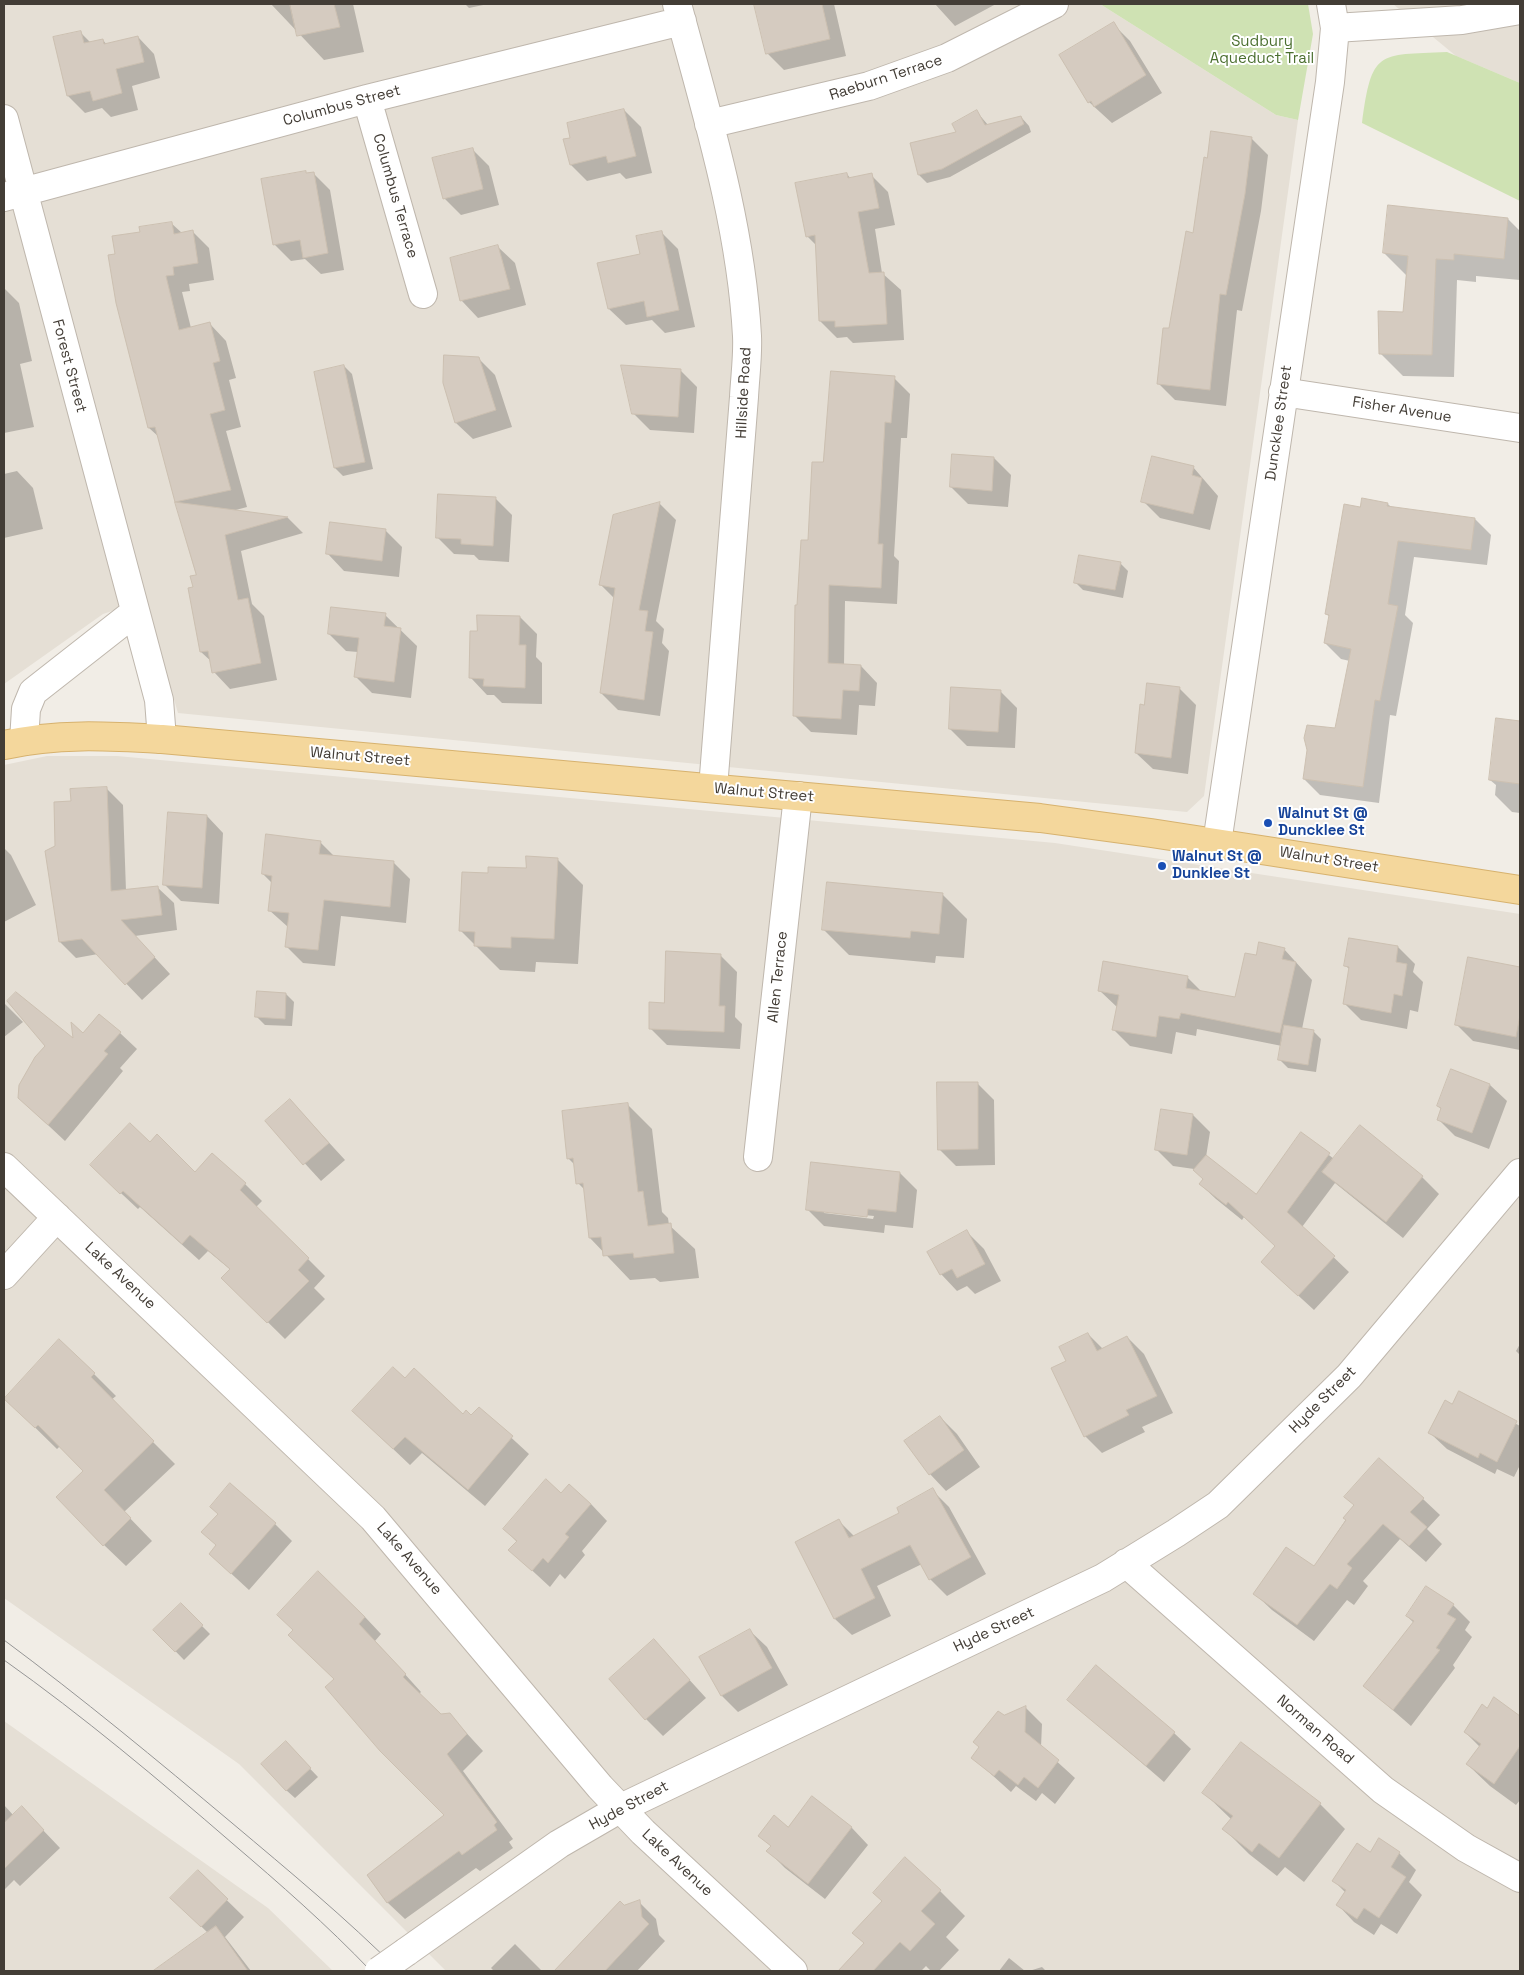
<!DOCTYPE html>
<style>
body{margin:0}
#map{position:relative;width:1524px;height:1975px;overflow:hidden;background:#f1ede6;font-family:"Space Grotesk",sans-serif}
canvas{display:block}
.frame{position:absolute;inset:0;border:5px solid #433d36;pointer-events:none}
</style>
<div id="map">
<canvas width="1524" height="1975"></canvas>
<div class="frame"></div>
</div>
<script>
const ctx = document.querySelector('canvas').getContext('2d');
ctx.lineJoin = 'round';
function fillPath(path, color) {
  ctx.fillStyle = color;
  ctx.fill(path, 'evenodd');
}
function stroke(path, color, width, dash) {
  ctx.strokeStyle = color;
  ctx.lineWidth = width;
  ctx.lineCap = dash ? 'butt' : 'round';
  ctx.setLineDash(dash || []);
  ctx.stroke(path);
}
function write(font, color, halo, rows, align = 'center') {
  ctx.font = font + ' "Space Grotesk",sans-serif';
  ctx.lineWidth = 4;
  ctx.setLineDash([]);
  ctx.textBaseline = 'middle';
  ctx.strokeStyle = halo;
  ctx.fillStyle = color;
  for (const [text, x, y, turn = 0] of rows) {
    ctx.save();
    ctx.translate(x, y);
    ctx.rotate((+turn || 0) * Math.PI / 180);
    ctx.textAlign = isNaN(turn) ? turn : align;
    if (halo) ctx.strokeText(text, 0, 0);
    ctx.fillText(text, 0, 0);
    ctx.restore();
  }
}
const residential = new Path2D(`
 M4 4H1100L1276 115 1298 120 1204 796 1187 812 178 713 145 600 103 614 4 684Z
 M1393 4H1520V83L1456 56Z
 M47 756H117L1055 843 1520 914V1971H446L239 1764 4 1598V765Z
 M4 1721 268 1908 333 1971H4Z`);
const green = new Path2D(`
 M1100 4H1308L1313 34 1298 120 1276 115Z
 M1447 52 1520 83V201L1362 123C1372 50 1377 55 1447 52Z`);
const shadow = new Path2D(`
 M271 4H353L364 52 324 60Z
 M465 4H488L469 8Z
 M755 4H834L846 56 784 70 767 53Z
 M935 4H996L955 26Z
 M1113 24 1130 41 1162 93 1112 123 1089 102 1061 56Z
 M81 33 91 43 103 40 107 45 138 37 154 54 160 78 132 86 138 110 111 117 102 108 85 113 68 96Z
 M624 110 641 127 652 173 626 179 620 173 587 181 571 165V138Z
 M977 112 988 125 1021 117 1029 126 1031 132 950 177 927 183 919 175Z
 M1251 138 1268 155 1261 211 1242 311 1237 310 1226 406 1175 400 1158 383 1194 234 1208 159Z
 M472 149 489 166 499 205 461 215 444 198Z
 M313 173 330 190 344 270 321 274 305 259 291 261 274 244Z
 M847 174 851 179 871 175 888 192 895 225 875 229 882 273 901 290 904 340 853 343 847 337 837 338 820 321 817 246 807 236Z
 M1508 219 1520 231V280L1476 276V282L1457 280 1454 377 1403 376 1380 353 1404 313 1406 275 1384 253Z
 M171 223 182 233 192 231 209 248 214 280 189 284 190 291 182 292 191 328 210 324 226 341 236 378 229 380 241 427 226 431 247 507 232 511 288 518 303 533 241 551 252 604 264 616 277 680 230 689 214 672 212 662 201 652 194 588 197 576 159 437 149 428 117 255 141 233Z
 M661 232 678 249 695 327 665 333 652 320 626 325 609 309Z
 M498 247 515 263 526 305 478 318 462 301 451 259Z
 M4 288 19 303 32 361 20 364 34 427 4 433Z
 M478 358 495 375 512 427 473 439 456 423 444 383Z
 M344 366 352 374 373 469 343 476 335 468Z
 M680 370 697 387 694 433 650 430 633 413Z
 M894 378 910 394 907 438H901L894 556 899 561 897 604 845 601 844 665 861 666 877 683 875 706 859 705 857 735 811 732 795 716 798 607 824 464Z
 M994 458 1011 475 1008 507 968 504 951 487Z
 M1193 467 1218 496 1210 530 1160 518 1143 501Z
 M17 471 33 488 43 529 4 538V474Z
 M495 498 512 515 509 562 479 560 474 555 454 554 437 537Z
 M659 503 676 520 656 621 664 629 662 643 669 651 660 716 618 710 601 693 615 599 600 584Z
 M1388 504 1392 508 1475 519 1491 535 1487 565 1414 557 1405 615 1413 623 1396 716 1390 715 1379 803 1320 795 1304 779 1336 730 1350 661 1341 659 1325 643 1330 617 1326 614 1361 509Z
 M385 530 402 547 399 577 344 571 328 554Z
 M1120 563 1128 571 1123 598 1083 590 1075 582Z
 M385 615 417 646 411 698 372 693 355 676 358 652 346 651 329 634Z
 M520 617 537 634 536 657 542 663V704L502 703 494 695H487L471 678 478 632Z
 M1179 688 1196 705 1188 774 1153 769 1136 753 1145 706Z
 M1000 691 1017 708 1015 748 967 746 950 729Z
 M1497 719 1520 722V813L1512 812 1495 795 1496 785 1490 780Z
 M106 788 123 805 126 891 157 887 174 903 177 930 135 936 170 974 142 1000 98 954 76 958 60 942 73 802Z
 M207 816 223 833 219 904 181 901 164 884Z
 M320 842 334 856 393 862 410 879 406 923 341 916 335 966 303 963 286 946 288 927 269 910 272 883 263 874Z
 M4 848 11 855 36 905 4 922Z
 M558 860 583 885 578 964 536 962 535 972 500 970 461 931 489 874 527 869Z
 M942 894 967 919 964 958 936 956 935 963 849 955 824 930Z
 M1398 947 1415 964 1413 972 1423 982 1418 1012 1410 1010 1407 1029 1361 1020 1344 1003 1350 970 1346 966Z
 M1284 949 1312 980 1302 1029 1313 1031 1321 1039 1316 1072 1288 1068 1280 1060 1282 1046 1197 1029 1196 1036 1176 1032 1172 1054 1130 1046 1114 1030 1118 1008 1099 990 1187 977 1202 992 1236 998 1257 957Z
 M720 955 737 972 735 1017 742 1024 740 1049 667 1045 650 1028 665 1004Z
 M1468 958 1520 968V1050L1473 1041 1456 1024Z
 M286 994 294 1002 292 1026 265 1025 256 1016Z
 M4 1003 23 1022 4 1037Z
 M120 1033 137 1049 120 1068 123 1071 65 1141 19 1098 75 1041 83 1035Z
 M1452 1070 1490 1085 1507 1101 1489 1149 1455 1136 1438 1119 1442 1110 1438 1106Z
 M977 1083 994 1100 995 1165 956 1166 939 1149Z
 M290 1100 345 1160 321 1181 266 1121Z
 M627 1104 652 1129 662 1212 668 1218 669 1225 695 1249 699 1278 660 1282 655 1278 630 1280 590 1238 585 1190 578 1183 575 1165 568 1158Z
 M1193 1115 1210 1132 1206 1157 1256 1195 1302 1134 1334 1159 1422 1177 1439 1194 1403 1238 1335 1183 1302 1227 1349 1272 1314 1310 1278 1277 1277 1247 1244 1217 1242 1220 1216 1199 1200 1184 1204 1179 1194 1169 1173 1166 1156 1149Z
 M150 1143 195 1173 245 1184 262 1201 256 1207 325 1276 314 1288 325 1299 285 1339 223 1278 231 1270 208 1251 199 1260 140 1207 138 1209 108 1181Z
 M900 1173 917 1190 913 1228 885 1225 884 1233 824 1226 807 1209ZM824 1211 874 1216 873 1219 824 1213Z
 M967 1232 984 1249 1001 1281 975 1294 967 1286 957 1291 941 1274Z
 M1088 1334 1103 1349 1127 1337 1144 1354 1173 1413 1142 1427 1145 1432 1102 1453 1085 1436 1068 1361Z
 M1520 1344V1355L1516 1351Z
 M94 1374 116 1396 111 1400 175 1464 124 1512 152 1541 126 1566 104 1545 85 1471 60 1446 57 1449 5 1398Z
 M405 1380 463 1415 471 1417 479 1408 529 1454 485 1506 422 1453 410 1465 353 1411Z
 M1459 1393 1520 1426V1465L1514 1477 1497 1469 1495 1474 1447 1449 1430 1433 1453 1406Z
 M940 1417 957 1434 980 1467 946 1491 930 1474Z
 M932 1490 949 1507 986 1574 947 1596 930 1579 922 1564 877 1586 891 1616 852 1635 835 1619 797 1542 839 1521 854 1536 901 1514Z
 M561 1494 591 1504 607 1521 582 1551 585 1555 565 1579 560 1574 550 1587 510 1550 517 1542 505 1529Z
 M1423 1499 1440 1515 1427 1529 1442 1544 1426 1562 1400 1539 1363 1581 1368 1586 1354 1605 1347 1600 1314 1641 1272 1610 1255 1594 1314 1567 1355 1506Z
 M275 1524 292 1541 249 1590 210 1554 217 1546Z
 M181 1605 210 1634 184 1660 155 1630Z
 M1453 1605 1470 1622 1465 1630 1472 1637 1453 1665 1455 1668 1411 1726 1365 1686 1414 1623 1407 1616Z
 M365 1617 381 1634 375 1641 421 1692 419 1694 440 1715H450L483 1751 463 1771 513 1839 509 1842 513 1848 480 1871 476 1868 405 1919 388 1903 368 1876 446 1816 335 1679 290 1635Z
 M750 1631 767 1647 788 1685 738 1712 722 1696 701 1658Z
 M654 1641 706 1698 663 1736 646 1719Z
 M1495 1699 1520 1717V1800L1516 1805 1490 1786 1467 1764 1480 1747 1465 1732 1488 1710Z
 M1069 1700 1174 1733 1191 1749 1164 1782Z
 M1026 1708 1042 1724 1041 1747 1075 1778 1055 1804 1042 1793 1036 1801 1016 1786 1011 1792 973 1758 1004 1717Z
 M1241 1744 1320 1804 1345 1829 1304 1882 1285 1867 1277 1876 1249 1854 1224 1829 1232 1820 1204 1793Z
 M293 1751 318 1777 295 1798 286 1790Z
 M813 1798 852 1828 868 1845 825 1899 785 1868 768 1851 772 1847 760 1835 789 1828Z
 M4 1805 14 1816 22 1808 60 1848 20 1886 14 1880 4 1890Z
 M1379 1840 1399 1853 1416 1870 1409 1882 1422 1895 1397 1934 1381 1924 1374 1935 1354 1922 1338 1905 1346 1893 1334 1881 1371 1854Z
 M198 1872 244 1917 225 1937 251 1971H187L176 1956 208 1933 172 1898Z
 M940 1891 965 1916 946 1937 959 1950 939 1971H931L926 1966 921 1971H855L847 1963 865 1944 854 1933Z
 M639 1902 656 1919 659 1935 665 1941 637 1971H567L562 1965 624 1906Z
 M515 1944 542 1971H494L491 1968Z
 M1009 1958 1025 1971H999Z
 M1042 1967 1046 1971H1029Z`);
const building = new Path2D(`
 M290 4H334L340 27 297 36Z
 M754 4H822L830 39 766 54Z
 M1114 22 1146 75 1094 107 1091 101 1088 103 1059 55Z
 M81 31 84 43 103 39 104 44 138 36 144 62 116 69 122 93 93 101 90 91 67 96 53 37Z
 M624 109 636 156 608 163 606 156 570 165 563 139 570 138 567 123Z
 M977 110 985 125 1021 116 1024 124 942 169 918 175 910 143 956 132 952 124Z
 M1211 131 1252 137 1245 194 1226 295 1220 294 1210 390 1157 384 1163 328H1169L1186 231 1193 233 1204 157 1207 158Z
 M473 148 483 189 443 199 432 158Z
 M306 171V173L314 172 328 253 303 258 300 240 273 245 261 179Z
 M847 173 848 178 872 173 879 208 858 212 869 273 884 272 887 324 835 327V321H819L815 235 806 237 795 183Z
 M1388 205 1508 218 1504 259 1454 254V260L1436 259 1432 355 1379 354 1378 311 1403 312 1408 256 1383 253Z
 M172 222 174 234 193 230 198 263 173 267 174 275 166 276 179 330 210 322 220 361 213 363 225 410 210 414 231 490 175 502 155 427 148 428 116 303 108 255 115 254 112 236 140 232 139 227Z
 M662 231 679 310 647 317 644 301 608 309 597 263 640 254 636 236Z
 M498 245 510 289 460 301 450 258Z
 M444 355 479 357 496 410 455 423 443 383Z
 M344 365 365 462 334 468 314 372Z
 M621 365 681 369 678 417 632 414Z
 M831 371 895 376 891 423 885 422 878 544H883L881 588 829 585 828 663 861 665 859 691 843 690 841 719 793 716 795 605H797L801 540H808L812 462H823Z
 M952 454 994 457 992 491 950 487Z
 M1152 456 1194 466 1192 475 1202 478 1193 514 1141 502Z
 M438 494 496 497 493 546 461 544V539L436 538Z
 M1362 498 1388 503 1387 506 1475 518 1471 550 1398 541 1388 604 1398 606 1380 701 1375 700 1363 787 1303 779 1307 750 1304 738 1307 725 1335 728 1351 649 1324 643 1329 615 1325 614 1344 504 1360 507Z
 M175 502 288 517 225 535 238 600 248 598 261 663 212 673 208 651 200 652 188 588 193 587 190 576 196 575Z
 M660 502 639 610 648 611 645 631 653 632 644 700 600 693 615 588 599 585 613 515Z
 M330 522 386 529 382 561 326 554Z
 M1079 555 1121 562 1115 590 1074 583Z
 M331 607 386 613 384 626 401 628 394 682 354 677 359 638 328 634Z
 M477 615 520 616 519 645H526L525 688 483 686 484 679 469 678 470 631H477Z
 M1147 683 1180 687 1171 758 1135 753 1140 704 1144 705Z
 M951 687 1001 690 998 732 949 729Z
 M1496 718 1520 721V784L1489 780Z
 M107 787 111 891 158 886 162 915 121 920 155 957 125 985 82 939 59 942 45 851 55 846 54 802 71 801 70 789Z
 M168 812 207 815 202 888 163 885Z
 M266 834 321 841 319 854 394 861 390 907 324 900 318 950 285 947 289 913 268 911 272 876 262 874Z
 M526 856 558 858 554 939 511 937V948L474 946 475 932 459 931 462 872 488 873V867L526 868Z
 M827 882 943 893 939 934 911 931 910 938 822 930Z
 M1349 938 1398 946 1396 962 1407 964 1402 996 1394 994 1391 1013 1343 1004 1349 967 1344 966Z
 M1259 942 1285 948 1282 959 1296 962 1280 1033 1181 1013 1179 1019 1159 1016 1156 1037 1112 1030 1119 995 1098 991 1103 961 1188 976 1186 988 1235 997 1245 953 1256 955Z
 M666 951 721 954 719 1006H725L724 1032 649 1029V1002L664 1003Z
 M1468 957 1520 967V1015L1516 1037 1455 1025Z
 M257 991 286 993 285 1019 255 1017Z
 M16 992 73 1038 71 1022 83 1033 99 1014 121 1032 104 1051 108 1054 48 1125 18 1098 19 1085 35 1057 45 1046 7 1001Z
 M1284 1025 1314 1030 1308 1065 1278 1060Z
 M1451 1069 1490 1084 1472 1133 1437 1120 1441 1108 1437 1106Z
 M937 1082H978V1149L938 1150Z
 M290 1099 329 1143 303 1165 265 1121Z
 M628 1103 638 1192 643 1191 648 1226 671 1223 674 1253 634 1258 633 1253 603 1256 601 1237 589 1238 583 1183 576 1184 573 1158 567 1159 562 1111Z
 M1161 1109 1193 1114 1187 1155 1155 1150Z
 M130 1123 150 1142 157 1134 195 1172 212 1153 246 1183 240 1190 309 1258 298 1270 309 1281 267 1323 221 1278 230 1269 190 1235 182 1244 123 1191 120 1194 90 1165Z
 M1360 1125 1423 1176 1386 1222 1322 1172Z
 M1301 1132 1330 1153 1287 1212 1335 1256 1298 1296 1261 1262 1275 1246 1228 1202 1226 1205 1199 1184 1203 1179 1193 1170 1206 1155 1256 1194Z
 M811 1162 900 1172 896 1212 868 1209 867 1217 806 1210Z
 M967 1230 985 1264 957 1278 952 1269 940 1275 927 1252Z
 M1088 1333 1097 1351 1127 1336 1157 1396 1126 1410 1129 1415 1084 1437 1051 1368 1066 1361 1059 1347Z
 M59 1339 95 1373 91 1377 154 1441 104 1490 131 1518 103 1546 56 1497 83 1471 38 1425 35 1428 4 1399Z
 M393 1367 405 1378 414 1368 463 1414 466 1410 471 1415 479 1407 513 1436 468 1490 405 1437 393 1449 352 1411Z
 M1459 1391 1517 1421 1497 1462 1480 1453 1478 1458 1428 1433 1445 1400 1452 1404Z
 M940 1416 964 1450 929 1475 904 1441Z
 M1379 1458 1424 1498 1410 1512 1427 1527 1409 1546 1383 1524 1347 1564 1352 1568 1337 1589 1330 1584 1297 1625 1253 1594 1286 1547 1314 1566 1346 1520 1343 1518 1354 1505 1344 1497Z
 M546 1479 561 1493 569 1484 591 1504 565 1534 569 1537 548 1563 543 1558 532 1571 508 1550 517 1541 503 1529Z
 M230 1483 276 1523 231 1574 209 1554 216 1545 201 1532 218 1514 210 1507Z
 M933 1488 971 1557 929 1580 910 1545 861 1569 875 1598 834 1619 795 1542 839 1519 849 1538 899 1513 897 1508Z
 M318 1571 365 1617 359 1624 406 1674 403 1677 441 1714 450 1713 467 1734 447 1754 497 1822 494 1825 497 1830 462 1855 459 1851 387 1903 367 1875 444 1815 380 1751 325 1687 334 1679 288 1635 293 1630 277 1615Z
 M1426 1586 1454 1604 1447 1614 1456 1619 1436 1648 1440 1650 1393 1710 1363 1686 1414 1621 1406 1616Z
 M181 1603 203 1625 175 1652 153 1630Z
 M750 1629 772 1668 721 1696 699 1657Z
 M654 1639 690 1680 645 1720 609 1679Z
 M1096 1665 1175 1732 1146 1766 1067 1700Z
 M1494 1697 1520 1716V1746L1494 1784 1466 1764 1481 1744 1464 1732 1482 1704 1487 1708Z
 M1026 1706 1025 1732 1059 1760 1038 1788 1024 1777 1018 1785 999 1770 994 1776 971 1758 979 1747 973 1742 998 1711 1004 1715Z
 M286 1741 311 1768 286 1791 261 1764Z
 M1241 1742 1321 1803 1279 1858 1259 1843 1252 1852 1222 1829 1233 1816 1202 1793Z
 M812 1796 852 1827 808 1884 766 1851 771 1846 758 1836 774 1815 788 1827Z
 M22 1806 44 1830 4 1869V1823Z
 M1379 1838 1400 1852 1391 1867 1406 1877 1379 1918 1364 1908 1357 1919 1336 1905 1346 1890 1332 1881 1357 1843 1370 1852Z
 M905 1857 941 1890 921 1911 935 1924 910 1951 900 1942 873 1971H838L864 1943 852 1933 882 1901 873 1893Z
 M198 1870 228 1899 201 1927 170 1898Z
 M640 1900 642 1917 649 1924 605 1971H554L620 1901 624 1905Z
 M216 1926 248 1971H153Z`);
const minor = new Path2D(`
 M677 4C706 112 741 223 747 336 748 356 745 377 744 397L713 788
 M1335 28 1462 20 1520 10
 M367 99 423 294
 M4 119 159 700 162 739
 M709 124 869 86 947 58 1054 4
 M4 197 367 99 682 21
 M1283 392 1520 428
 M24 741 26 709 33 692 135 612
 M1217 843 1330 82 1335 28 1331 4
 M758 1157 798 796
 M4 1167 373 1518 600 1787 643 1832 793 1971
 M4 1275 57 1217
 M1126 1563 1383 1790 1466 1848 1520 1878
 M406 1952 559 1844 621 1808 1103 1578 1176 1533 1218 1505 1349 1376 1520 1173`);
const major = new Path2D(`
 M4 745C57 733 108 736 162 739L1040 818 1151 833 1520 890`);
const tram = new Path2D(`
 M4 1640C82 1698 157 1760 232 1823 289 1871 346 1918 399 1971
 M4 1660C83 1716 158 1779 232 1843 280 1884 327 1925 371 1971`);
const minorBridge = new Path2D(`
 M379 1971 406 1952`);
const markers = [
 [1268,823,5,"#1a4fb4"],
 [1162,866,5,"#1a4fb4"]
];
const parkNames = [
 ["Sudbury",1262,42],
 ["Aqueduct Trail",1262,59]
];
const streetNames = [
 ["Raeburn Terrace",886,78,-18],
 ["Columbus Street",342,106,-15],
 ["Columbus Terrace",395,196,74],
 ["Forest Street",69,366,75],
 ["Hillside Road",744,393,-87],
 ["Fisher Avenue",1402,410,9],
 ["Duncklee Street",1279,423,-82],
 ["Walnut Street",360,757,5],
 ["Walnut Street",764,793,5],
 ["Walnut Street",1329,860,9],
 ["Allen Terrace",778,977,-84],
 ["Lake Avenue",120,1276,43],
 ["Hyde Street",1323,1400,-45],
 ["Lake Avenue",409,1559,49],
 ["Hyde Street",994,1630,-25],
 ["Norman Road",1315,1730,41],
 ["Hyde Street",629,1806,-28],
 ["Lake Avenue",677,1863,43]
];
const transitNames = [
 ["Walnut St @",1278,814],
 ["Duncklee St",1278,831],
 ["Walnut St @",1172,857],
 ["Dunklee St",1172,874]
];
fillPath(residential, '#e5dfd5');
fillPath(green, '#cfe2b3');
fillPath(shadow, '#0003');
fillPath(building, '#d5cbc0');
stroke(building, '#ccc0b1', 1);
stroke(minor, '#bfb7ad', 30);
stroke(major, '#d7b26e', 30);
stroke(minor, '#fff', 28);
stroke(major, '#f4d79c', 28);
stroke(tram, '#959595', 1);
stroke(minorBridge, '#bfb7ad', 30, []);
stroke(minorBridge, '#fff', 28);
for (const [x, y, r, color] of markers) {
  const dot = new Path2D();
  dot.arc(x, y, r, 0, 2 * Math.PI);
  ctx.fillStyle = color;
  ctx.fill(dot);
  stroke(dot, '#fff', 2);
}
write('15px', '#4b6f2f', '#fff', parkNames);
write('15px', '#433d36', '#fff', streetNames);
write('bold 15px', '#164399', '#fff', transitNames, 'left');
</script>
